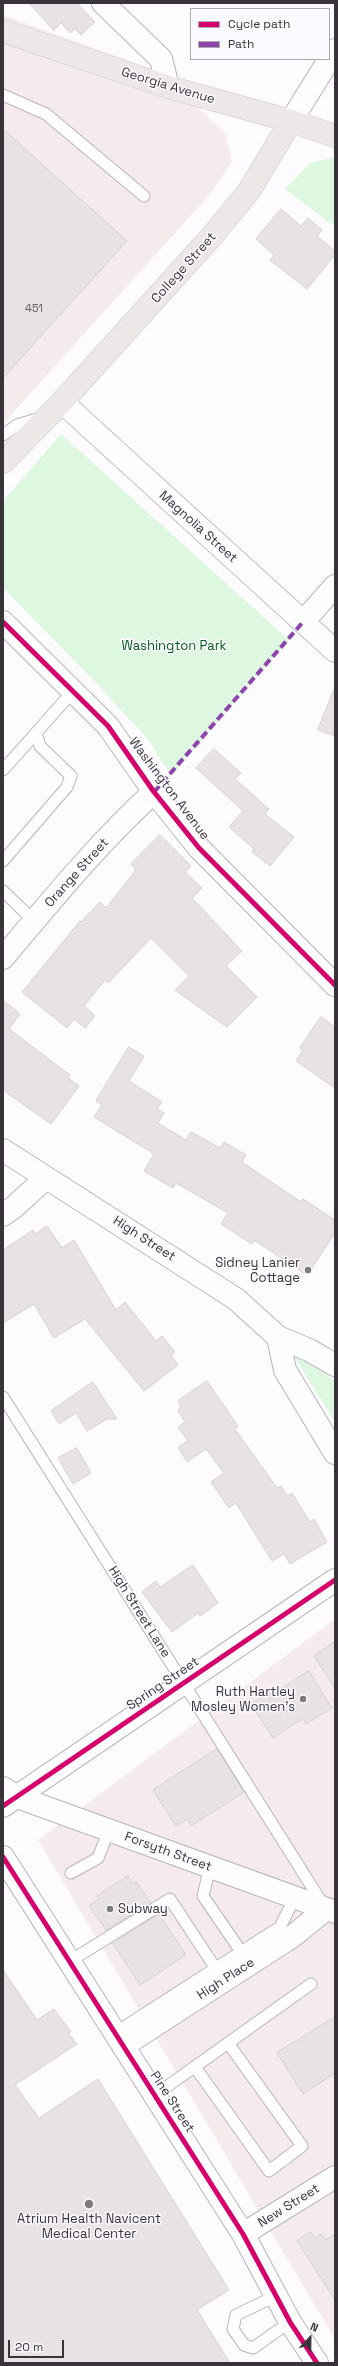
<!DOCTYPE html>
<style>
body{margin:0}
#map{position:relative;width:338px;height:2366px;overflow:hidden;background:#fdfbfe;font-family:"Space Grotesk",sans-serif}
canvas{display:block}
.frame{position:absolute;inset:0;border:4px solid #383439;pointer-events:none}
.legend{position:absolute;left:190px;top:8px;width:140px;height:52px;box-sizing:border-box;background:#fdfaff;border:1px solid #aeabb0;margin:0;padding:5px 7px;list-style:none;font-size:12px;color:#383439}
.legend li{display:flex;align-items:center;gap:8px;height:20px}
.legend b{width:20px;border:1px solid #aeabb0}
.north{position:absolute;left:290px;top:2318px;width:40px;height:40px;-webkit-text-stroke:3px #fdfaff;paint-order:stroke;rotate:22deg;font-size:11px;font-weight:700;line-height:16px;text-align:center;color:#383439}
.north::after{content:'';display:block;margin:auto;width:14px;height:18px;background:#383439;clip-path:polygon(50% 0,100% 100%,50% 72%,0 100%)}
.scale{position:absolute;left:8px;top:2340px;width:56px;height:18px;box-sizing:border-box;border:2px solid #383439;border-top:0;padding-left:5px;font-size:12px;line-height:14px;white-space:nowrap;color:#383439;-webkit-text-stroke:3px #fdfaff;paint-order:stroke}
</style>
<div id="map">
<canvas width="338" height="2366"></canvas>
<div class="frame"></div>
<ul class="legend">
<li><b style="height:5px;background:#d6006c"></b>Cycle path</li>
<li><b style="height:5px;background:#8e44ad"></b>Path</li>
</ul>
<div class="north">N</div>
<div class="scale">20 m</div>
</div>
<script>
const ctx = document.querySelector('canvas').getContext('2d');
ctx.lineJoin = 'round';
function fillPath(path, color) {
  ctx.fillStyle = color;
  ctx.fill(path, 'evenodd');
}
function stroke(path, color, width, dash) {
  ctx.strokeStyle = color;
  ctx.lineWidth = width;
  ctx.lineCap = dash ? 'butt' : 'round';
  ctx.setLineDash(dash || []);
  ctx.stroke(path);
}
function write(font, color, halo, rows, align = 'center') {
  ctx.font = font + ' "Space Grotesk",sans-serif';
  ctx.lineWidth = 3;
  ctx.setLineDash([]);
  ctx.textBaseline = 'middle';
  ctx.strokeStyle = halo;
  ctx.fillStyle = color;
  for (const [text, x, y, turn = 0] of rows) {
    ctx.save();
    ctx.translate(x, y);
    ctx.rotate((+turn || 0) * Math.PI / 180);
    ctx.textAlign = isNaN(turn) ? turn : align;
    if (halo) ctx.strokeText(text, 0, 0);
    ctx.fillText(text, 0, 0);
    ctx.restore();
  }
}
const commercial = new Path2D(`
 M3 15 140 65 204 113 226 135 232 162 212 192 3 424Z
 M335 1619V2339L38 1840Z`);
const green = new Path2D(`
 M335 157V227L285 189 310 163Z
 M61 434 289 640 171 776 147 738 95 682 3 588V501Z
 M291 1352 335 1381V1422Z`);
const building = new Path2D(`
 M29 3H77L95 22 81 35 75 29 70 33 61 23 54 30Z
 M3 129 127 241 3 378Z
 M281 209 301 226 308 218 322 230 317 236 335 251V255L307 289 270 260 274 255 256 239Z
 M334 690H335V736L318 730Z
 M214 749 241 773 235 779 269 809 265 814 294 837 270 866 252 852 254 849 229 827 243 811 196 768Z
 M160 835 191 866 185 872 202 888 192 898 242 951 226 966 257 997 227 1027 175 990 189 976 151 938 108 983 105 980 84 1006 95 1016 85 1028 74 1019 67 1028 22 992 80 921 81 922 100 902 106 908 136 870 131 864Z
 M3 1000 20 1014 9 1029 70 1075 68 1078 79 1086 51 1124 3 1090Z
 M321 1017 335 1027V1088L296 1061 303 1050 300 1048Z
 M129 1047 144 1056 129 1081 162 1102 157 1109 164 1113 158 1123 186 1140 191 1132 220 1148 224 1142 246 1155 242 1162 301 1202 303 1199 335 1220V1233L312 1268 310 1266 305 1274 254 1240 252 1244 221 1224 228 1213 176 1183 173 1188 144 1171 154 1154 94 1117 102 1105 96 1101Z
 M47 1226 62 1248 74 1240 116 1310 125 1302 156 1341 162 1336 175 1352 171 1355 178 1365 144 1391 85 1319 54 1338 34 1304 3 1323V1250L33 1230 35 1234Z
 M207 1381 238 1426 235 1429 277 1488 281 1486 287 1496 292 1493 310 1522 314 1519 327 1542 290 1564 284 1554 272 1561 236 1503 229 1508 211 1482 224 1473 206 1449 187 1462 178 1447 188 1441 178 1427 185 1422 178 1411 181 1406 178 1401Z
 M93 1382 117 1419H107L87 1431 76 1413 59 1424 51 1411Z
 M77 1448 91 1473 73 1484 58 1458Z
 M193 1565 218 1603 200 1616 198 1613 172 1632 142 1592 156 1581 160 1587Z
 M335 1642V1688L314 1656Z
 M309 1671 332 1708 306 1724 303 1718 273 1738 251 1704 273 1689 275 1692Z
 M217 1749 244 1792 191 1826 187 1819 176 1826 153 1790Z
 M128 1876 133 1884 136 1881 151 1903 106 1930 89 1906 99 1899 97 1896Z
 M159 1914 186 1955 140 1985 113 1944Z
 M3 1970 37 2020 54 2009 71 2032 68 2033 77 2044 15 2085 39 2118 98 2079 229 2290 197 2310 230 2363H3Z
 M335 2017V2073L303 2094 277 2053Z
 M311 2232 315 2238 321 2234 325 2240 335 2234V2300L297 2241Z`);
const lane = new Path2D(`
 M3 95 46 114 144 196
 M3 435 17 425 40 418
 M3 770 36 733
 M3 861 67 787 71 776 40 746 36 733 73 691
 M3 891 33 920
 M3 1397 324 1906
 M210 1867 203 1896 242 1953
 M71 1873 98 1858 109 1830
 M70 1961 170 1899 216 1969
 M115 2033 280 1927 295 1897
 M195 2067 269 2171 302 2146 228 2043
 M155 2095 311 1984
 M276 2296 236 2315 233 2329 244 2345 253 2348 290 2322`);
const street = new Path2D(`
 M103 3 161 59 168 87
 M62 402 335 651
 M303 622 335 586
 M3 958C51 901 99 842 154 792
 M3 1150 236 1299 278 1337 309 1350 335 1365
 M3 1215 14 1207 46 1178
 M278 1337 285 1370 335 1453
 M3 1806 335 1580
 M3 1857 243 2234 290 2322 317 2363
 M123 2046 293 1936 326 1909
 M243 2234 335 2177`);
const secondary = new Path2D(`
 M291 121 335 50
 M3 622 108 726 154 792 199 848 335 985
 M3 1788 17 1797 335 1912`);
const primary = new Path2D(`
 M3 31 168 87 291 121 335 136
 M3 462 62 402 212 236 249 191 291 121`);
const quiet = new Path2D(`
 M154 792 303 622`);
const cycleway = new Path2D(`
 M3 622 108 726 154 792 199 848 335 985
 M3 1806 335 1580
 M3 1857 243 2234 290 2322 317 2363`);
const markers = [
 [308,1270,4,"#7d7a7e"],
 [303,1699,4,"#7d7a7e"],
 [110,1909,4,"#7d7a7e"],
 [89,2204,5,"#7d7a7e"]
];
const numberNames = [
 ["451",34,309]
];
const streetNames = [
 ["Georgia Avenue",168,86,17],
 ["College Street",184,268,-48],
 ["Magnolia Street",198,527,42],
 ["Washington Avenue",169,789,53],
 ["Orange Street",77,873,-48],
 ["High Street",144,1239,33],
 ["High Street Lane",139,1612,58],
 ["Spring Street",163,1684,-34],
 ["Forsyth Street",168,1852,20],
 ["High Place",226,1979,-33],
 ["Pine Street",172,2102,57],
 ["New Street",289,2206,-32]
];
const parkNames = [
 ["Washington Park",174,646]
];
const poiNames = [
 ["Sidney Lanier",300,1263],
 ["Cottage",300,1278],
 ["Ruth Hartley",295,1692],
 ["Mosley Women's",295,1707],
 ["Subway",118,1909,"left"],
 ["Atrium Health Navicent",89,2219,"center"],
 ["Medical Center",89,2234,"center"]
];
fillPath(commercial, '#f5ebed');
fillPath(green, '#def7e0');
fillPath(building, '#e9e2e5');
stroke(building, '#d5d2d4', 1);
stroke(lane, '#b8b5b8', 13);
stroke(street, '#b8b5b8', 24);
stroke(secondary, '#b8b5b8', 24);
stroke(primary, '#dad9db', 24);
stroke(lane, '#fffeff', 11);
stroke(street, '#fffeff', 22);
stroke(secondary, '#fffeff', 22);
stroke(primary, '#eee7e7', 22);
stroke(quiet, '#8e44ad', 4, [8, 4]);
stroke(cycleway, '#d6006c', 5);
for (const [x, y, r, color] of markers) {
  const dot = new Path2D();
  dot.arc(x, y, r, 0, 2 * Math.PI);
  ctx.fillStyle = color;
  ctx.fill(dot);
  stroke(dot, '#fdfaff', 1.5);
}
write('11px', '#676267', null, numberNames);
write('13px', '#383439', '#fdfaff', streetNames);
write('13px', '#005d1e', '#fdfaff', parkNames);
write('13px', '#383439', '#fdfaff', poiNames, 'right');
</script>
